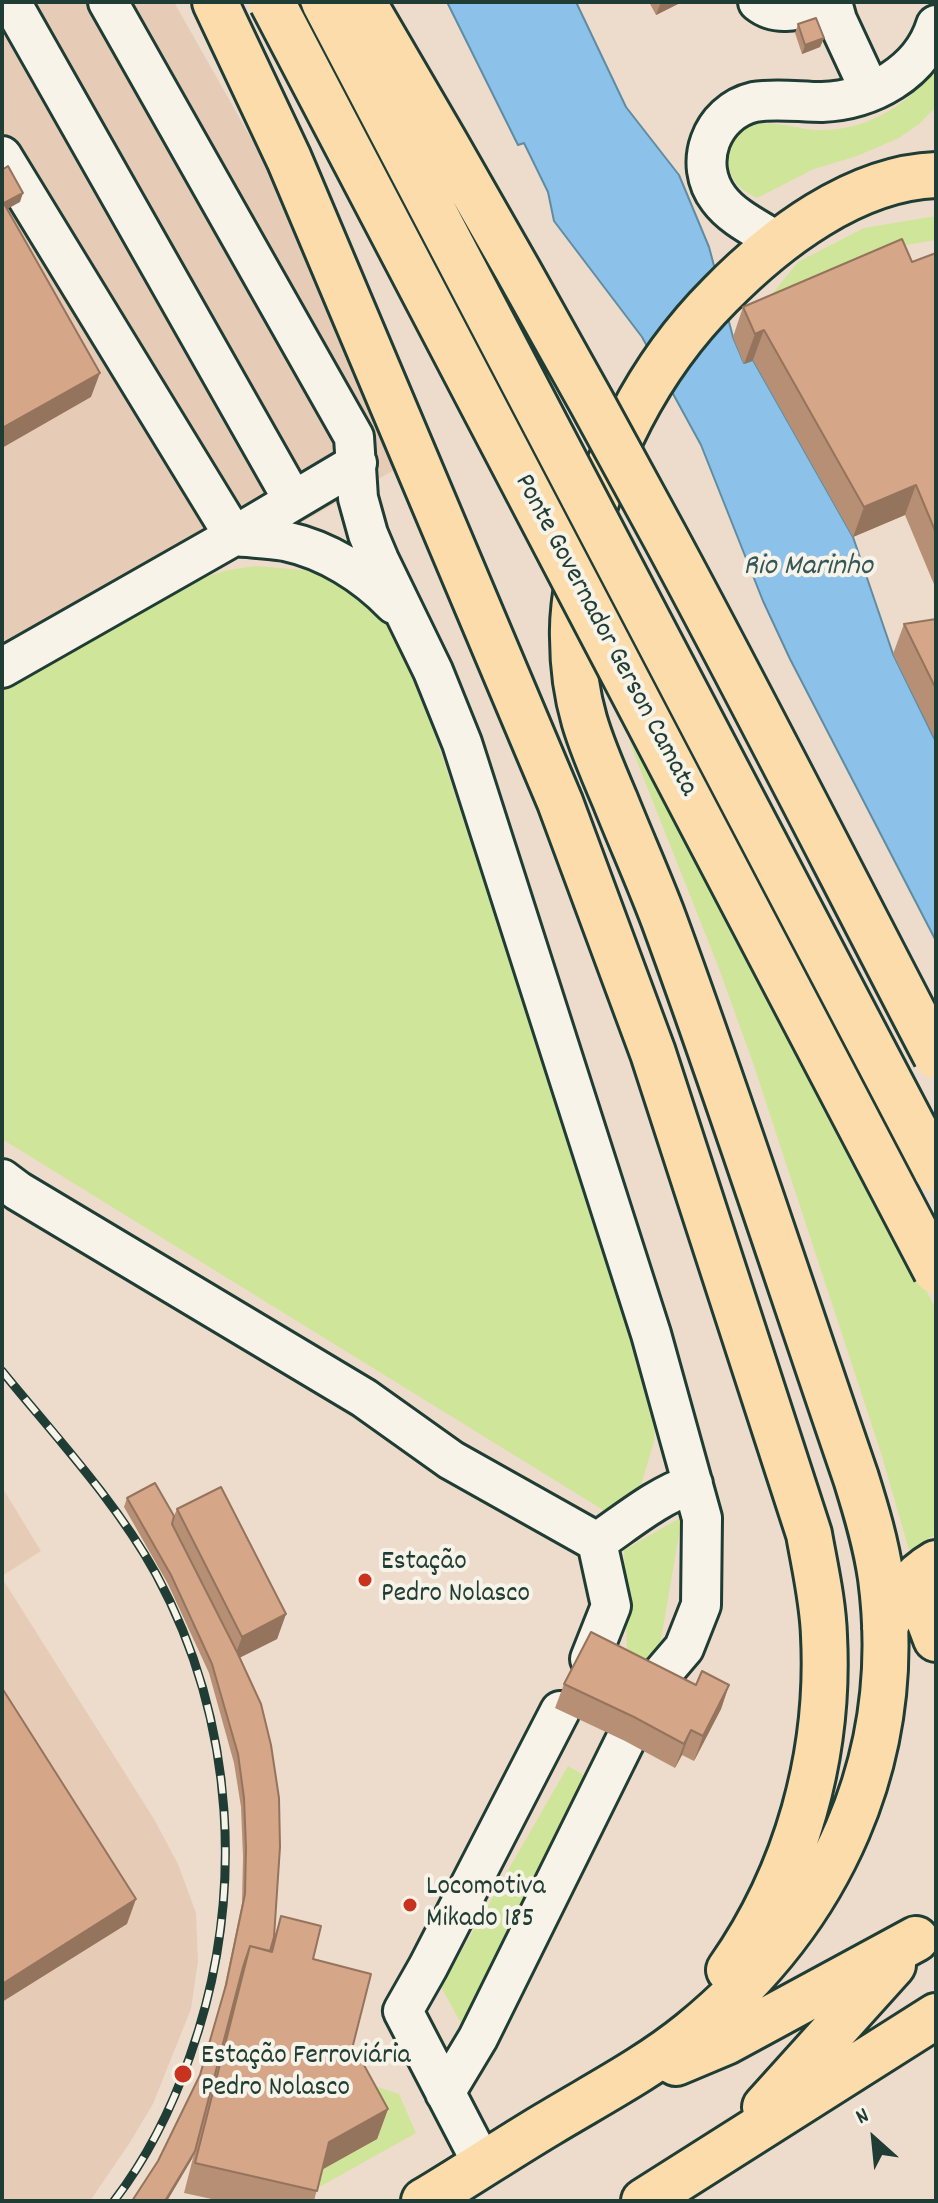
<!DOCTYPE html>
<meta charset="utf-8">
<style>
body{margin:0}
#map{position:relative;width:938px;height:2203px;overflow:hidden;background:#eddccb;font-family:Dekko,sans-serif}
canvas{display:block}
.frame{position:absolute;inset:0;border:4px solid #1f3d34;pointer-events:none}
.north{position:absolute;left:834px;top:2099px;width:80px;height:80px;-webkit-text-stroke:6px #f7f3e8;paint-order:stroke;rotate:333deg;font-size:22px;font-weight:700;line-height:32px;text-align:center;color:#1f3d34}
.north::after{content:'';display:block;margin:auto;width:28px;height:36px;background:#1f3d34;clip-path:polygon(50% 0,100% 100%,50% 72%,0 100%)}
</style>
<div id="map">
<canvas width="938" height="2203"></canvas>
<div class="frame"></div>
<div class="north">N</div>
</div>
<script>
const ctx = document.querySelector('canvas').getContext('2d');
ctx.lineJoin = 'round';
function fillPath(path, color) {
  ctx.fillStyle = color;
  ctx.fill(path, 'evenodd');
}
function stroke(path, color, width, dash) {
  ctx.strokeStyle = color;
  ctx.lineWidth = width;
  ctx.lineCap = dash ? 'butt' : 'round';
  ctx.setLineDash(dash || []);
  ctx.stroke(path);
}
function write(font, color, halo, rows, align = 'center') {
  ctx.font = font + ' Dekko,sans-serif';
  ctx.lineWidth = 8;
  ctx.setLineDash([]);
  ctx.textBaseline = 'middle';
  ctx.strokeStyle = halo;
  ctx.fillStyle = color;
  for (const [text, x, y, turn = 0] of rows) {
    ctx.save();
    ctx.translate(x, y);
    ctx.rotate((+turn || 0) * Math.PI / 180);
    ctx.textAlign = isNaN(turn) ? turn : align;
    if (halo) ctx.strokeText(text, 0, 0);
    ctx.fillText(text, 0, 0);
    ctx.restore();
  }
}
const built = new Path2D(`
 M2 2H174L428 451 2 691Z
 M2 1487 41 1551 2 1576Z
 M2 1578 154 1819 178 1864 196 1913 198 1961 191 2009 153 2104 129 2144 90 2201H2Z`);
const green = new Path2D(`
 M936 67V107L919 124 899 138 857 156 814 169 757 198C750 194 743 191 737 184 721 164 728 132 755 125 773 120 797 129 816 130 864 132 909 106 936 67Z
 M936 216V240L894 247 757 313 798 262 864 228Z
 M256 566 303 570 333 578 380 613 395 639 423 700 647 1364 656 1401 654 1441 629 1526 2 1139V691L202 578 228 570Z
 M620 712 936 1309V1534L909 1550 881 1453 752 1060 718 966 636 759Z
 M682 1517 657 1663 627 1655 624 1550Z
 M568 1766 601 1785 462 2025 441 1987Z
 M342 2075 399 2094 416 2133 314 2190Z`);
const water = new Path2D(`
 M447 2H576L626 107 679 175 709 247 733 337 744 363 753 360 853 537 893 654 936 742V941L790 659 763 601 701 445 642 337 554 221 548 192 524 143 518 145Z`);
const minor = new Path2D(`
 M11 2 293 500
 M108 2 354 437 358 498 368 534 379 560 433 671 462 743 651 1334 702 1518 701 1605 684 1648 649 1689
 M758 2C779 19 803 8 827 2
 M832 2 837 20 870 91
 M2 156 234 536C251 538 269 538 285 541 327 550 365 574 394 604
 M778 242C758 229 733 218 719 199 692 164 711 112 754 102 776 98 800 102 822 102 871 100 921 73 936 25
 M2 668 234 536 357 463
 M2 1179 18 1191 364 1398 451 1460 597 1542 611 1606 590 1659
 M597 1542C628 1521 657 1496 693 1484
 M445 2093 478 2038 625 1741
 M483 2165 403 2011 428 1967 560 1711`);
const major = new Path2D(`
 M215 2 289 159 560 802 653 1053 809 1534C815 1568 823 1602 824 1636 830 1754 797 1873 729 1970
 M896 1601 916 1600 922 1602 936 1639
 M885 1628C896 1600 910 1578 936 1563
 M676 2063 726 2042 916 1939
 M765 2107 893 1965
 M424 2201C466 2176 506 2149 548 2124 596 2095 648 2068 691 2033 831 1919 905 1758 881 1578 876 1543 866 1510 856 1478 792 1292 732 1105 664 920 649 880 631 840 615 800 590 742 573 703 573 638 572 613 577 588 581 562 600 462 648 367 720 295 775 239 854 178 936 175
 M644 2201 936 2016`);
const rail = new Path2D(`
 M2 1371C55 1436 115 1500 156 1574 236 1722 246 1898 190 2056 172 2108 147 2158 114 2201`);
const majorBridge = new Path2D(`
 M272 2 936 1271
 M324 2 936 1170
 M363 2C467 178 567 355 664 535 757 707 845 882 936 1056`);
const wall = new Path2D(`
 M649 2H682L656 15Z
 M798 24 824 38 820 47 802 54 795 33Z
 M936 253V589L905 515 853 537 753 360 744 364 733 337 743 307 912 262Z
 M936 619V741L893 654 904 624Z
 M127 1498 174 1516 177 1509 286 1614 277 1639 239 1658 274 1937 281 1916 313 1959 353 2045 388 2109 377 2139 322 2169 314 2201H221L184 2193 194 2154 167 2201H132L158 2161 199 2078 223 1994 242 1903 243 1857 241 1807 234 1763 209 1673 168 1584 124 1507Z
 M564 1684 696 1685H729L721 1709 694 1761 682 1755 675 1768 625 1741 555 1708Z`);
const shadedWall = new Path2D(`
 M661 2H682L656 15Z
 M824 38 820 47 802 54 805 45Z
 M23 193 20 202 2 212V205Z
 M764 330 753 360 744 364 755 334Z
 M100 373 91 397 2 448V428Z
 M916 485 905 515 853 537 864 507Z
 M286 1614 277 1639 233 1661 242 1637Z
 M729 1685 721 1709 694 1761 703 1736Z
 M691 1730 682 1755 675 1768 684 1744Z
 M136 1899 127 1924 2 2002V1984Z
 M388 2109 377 2139 318 2172 329 2142Z
 M195 2151 192 2159 167 2201H165Z`);
const building = new Path2D(`
 M816 18 824 38 805 45 798 24Z
 M8 166 23 193 4 203 2 200V170Z
 M2 200 100 373 2 428Z
 M902 239 912 262 936 253V533L916 485 864 507 764 330 755 334 743 307Z
 M936 619V689L904 624Z
 M155 1483 174 1516 172 1524 237 1652 261 1704 271 1745 279 1798 280 1847 274 1937 270 1951 250 1946 243 1967 195 2151 165 2201H132L158 2161 200 2075 226 1985 245 1894 246 1848 244 1798 238 1754 212 1664 171 1575 127 1498Z
 M221 1487 286 1614 242 1637 177 1509Z
 M591 1632 696 1685 702 1671 729 1685 703 1736 691 1730 684 1744 634 1717 564 1684Z
 M2 1688 136 1899 2 1984Z
 M281 1916 321 1926 313 1959 371 1974 353 2045 388 2109 329 2142 317 2191 195 2163 250 1946 272 1952Z`);
const markers = [
 [365,1580,8,"#c8321e"],
 [410,1905,8,"#c8321e"],
 [183,2074,10,"#c8321e"]
];
const streetNames = [
 ["Ponte Governador Gerson Camata",604,636,62]
];
const poiNames = [
 ["Estação",381,1564],
 ["Pedro Nolasco",381,1596],
 ["Locomotiva",426,1889],
 ["Mikado 185",426,1921],
 ["Estação Ferroviária",201,2058],
 ["Pedro Nolasco",201,2090]
];
const waterNames = [
 ["Rio Marinho",808,569]
];
fillPath(built, '#e6ccb7');
fillPath(green, '#cfe59a');
fillPath(water, '#8cc1e9');
stroke(water, '#608ca1', 2);
stroke(minor, '#1f3d34', 44);
stroke(major, '#1f3d34', 50);
stroke(minor, '#f7f3e8', 38);
stroke(major, '#fddcac', 44);
stroke(rail, '#1f3d34', 9);
stroke(rail, '#f7f3e8', 6, [18]);
stroke(majorBridge, '#1f3d34', 50, []);
stroke(majorBridge, '#fddcac', 44);
fillPath(wall, '#b78f74');
fillPath(shadedWall, '#95745e');
fillPath(building, '#d5a687');
stroke(building, '#95745e', 2);
for (const [x, y, r, color] of markers) {
  const dot = new Path2D();
  dot.arc(x, y, r, 0, 2 * Math.PI);
  ctx.fillStyle = color;
  ctx.fill(dot);
  stroke(dot, '#f7f3e8', 3);
}
write('28px', '#1f3d34', '#f7f3e8', streetNames);
write('28px', '#1f3d34', '#f7f3e8', poiNames, 'left');
write('italic 30px', '#355758', '#f7f3e8', waterNames);
</script>
